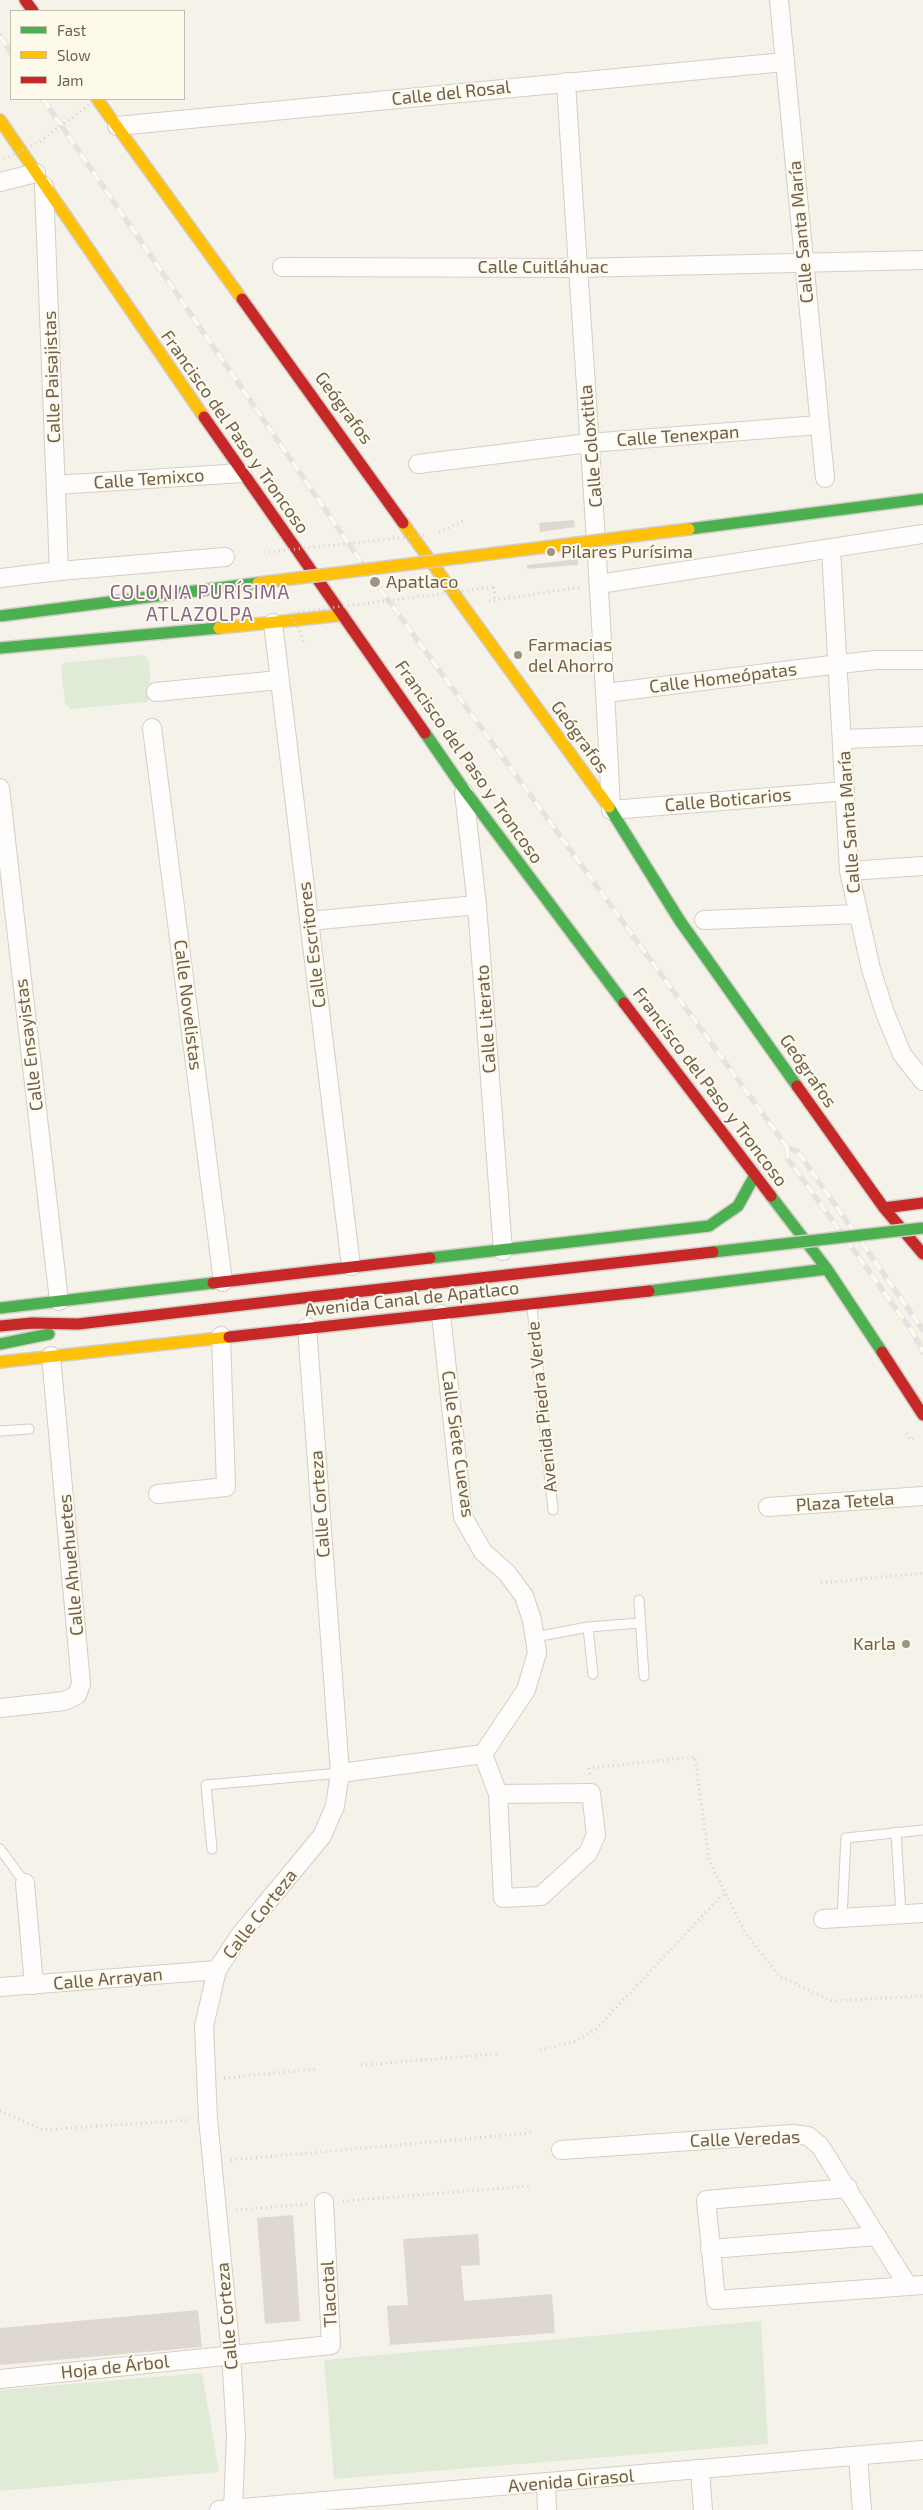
<!DOCTYPE html>
<meta charset="utf-8">
<style>
body{margin:0}
#map{position:relative;width:923px;height:2510px;overflow:hidden;background:#f5f2ea;font-family:"Exo 2",sans-serif}
canvas{display:block}
.legend{position:absolute;left:10px;top:10px;width:175px;height:90px;box-sizing:border-box;background:#fdf9eb;border:1px solid #c5bcac;margin:0;padding:6px 9px;list-style:none;font-size:15px;color:#70604d}
.legend li{display:flex;align-items:center;gap:10px;height:25px}
.legend b{width:25px;border:1px solid #c5bcac}
</style>
<div id="map">
<canvas width="923" height="2510"></canvas>
<ul class="legend">
<li><b style="height:6px;background:#4caf50"></b>Fast</li>
<li><b style="height:6px;background:#ffc107"></b>Slow</li>
<li><b style="height:6px;background:#c62828"></b>Jam</li>
</ul>
</div>
<script>
const ctx = document.querySelector('canvas').getContext('2d');
ctx.lineJoin = 'round';
function fillPath(path, color) {
  ctx.fillStyle = color;
  ctx.fill(path, 'evenodd');
}
function stroke(path, color, width, dash) {
  ctx.strokeStyle = color;
  ctx.lineWidth = width;
  ctx.lineCap = dash ? 'butt' : 'round';
  ctx.setLineDash(dash || []);
  ctx.stroke(path);
}
function write(font, color, halo, rows, align = 'center') {
  ctx.font = font + ' "Exo 2",sans-serif';
  ctx.lineWidth = 4;
  ctx.setLineDash([]);
  ctx.textBaseline = 'middle';
  ctx.strokeStyle = halo;
  ctx.fillStyle = color;
  for (const [text, x, y, turn = 0] of rows) {
    ctx.save();
    ctx.translate(x, y);
    ctx.rotate((+turn || 0) * Math.PI / 180);
    ctx.textAlign = isNaN(turn) ? turn : align;
    if (halo) ctx.strokeText(text, 0, 0);
    ctx.fillText(text, 0, 0);
    ctx.restore();
  }
}
const green = new Path2D(`
 M144 655 149 661 151 696 147 702 71 709 65 704 61 666 63 663Z
 M761 2321 768 2444 334 2479 324 2360Z
 M202 2373 219 2472 0 2491V2390Z`);
const building = new Path2D(`
 M574 520 575 527 540 532 539 523Z
 M578 559V565L527 569V565Z
 M293 2215 300 2321 265 2324 257 2218Z
 M478 2234 480 2265 461 2266 464 2301 552 2294 555 2333 390 2345 387 2306 408 2305 403 2239Z
 M198 2310 202 2347 0 2365V2328Z`);
const path = new Path2D(`
 M439 532 463 521
 M494 587 495 600
 M489 601 581 587
 M907 1433 910 1440 916 1437
 M821 1583 923 1573
 M590 1774 589 1768 695 1757 709 1860 745 1932 779 1976 832 2001 923 1996
 M540 2050 573 2042 595 2030 725 1892
 M361 2065 497 2054
 M224 2078 317 2069
 M0 2111 43 2130 190 2120
 M231 2160 531 2133
 M343 2201 530 2186
 M236 2210 307 2204`);
const lane = new Path2D(`
 M532 1307 553 1510
 M0 1431 29 1429
 M639 1600 644 1676
 M588 1627 593 1674
 M535 1637 588 1627 640 1623
 M896 1832 901 1914
 M0 1849 25 1883
 M212 1849 206 1785 340 1773
 M842 1918 846 1838 923 1830`);
const street = new Path2D(`
 M779 0 825 478
 M566 82C581 325 600 567 611 810L845 791
 M117 126 784 62
 M0 182 36 173
 M44 186 59 571
 M282 267 578 268 923 260
 M418 464 589 443 819 425
 M56 485 242 473
 M831 549 849 871 871 969 885 1013 902 1054 923 1081
 M0 578 59 571 225 557
 M599 584 923 534
 M273 623 351 1266
 M156 692 279 680
 M606 693 839 664 876 660H923
 M152 728 223 1282
 M843 739 923 736
 M0 788 59 1301
 M464 793 477 905 503 1251
 M849 871 923 866
 M704 920 858 914
 M309 921 477 905
 M158 1494 226 1487 221 1336
 M768 1507 923 1496
 M0 1708 64 1701 77 1695 81 1684 51 1356
 M483 1754 498 1794 503 1898 541 1896 588 1853 596 1835 591 1793 498 1794
 M340 1773 483 1754 526 1690 537 1653 532 1620 524 1596 507 1573 483 1552 463 1517 441 1314
 M25 1883 34 1985
 M823 1919 923 1913
 M0 1987 217 1970
 M561 2150 792 2134 808 2136 820 2146 908 2286
 M848 2188 706 2200 716 2300 923 2285
 M710 2249 877 2236
 M0 2379 331 2345 324 2202
 M858 2457 862 2510
 M700 2471 703 2510
 M546 2483 547 2510
 M219 2510 923 2450
 M233 2510 236 2435 231 2354 208 2119 204 2026 217 1970 240 1935 322 1836 335 1806 340 1773 307 1327`);
const fast = new Path2D(`
 M0 648 219 628
 M425 733 463 788 624 1003
 M609 807 680 921 797 1086
 M771 1196 827 1269 882 1352
 M430 1258 709 1226 738 1206 755 1175
 M649 1291 827 1269
 M0 1308 213 1283
 M0 1344 49 1334`);
const slow = new Path2D(`
 M97 99 242 299
 M0 120 204 417
 M403 523 609 807
 M219 628 343 615
 M0 1362 229 1337`);
const jam = new Path2D(`
 M25 0 33 11
 M242 299 403 523
 M204 417 425 733
 M624 1003 771 1196
 M797 1086 884 1208 923 1254
 M884 1208 923 1203
 M213 1283 430 1258
 M0 1326 32 1323 78 1324 337 1294
 M229 1337 649 1291
 M882 1352 923 1415`);
const rail = new Path2D(`
 M0 36 11 53
 M43 99 375 582 787 1147 798 1152 923 1330
 M787 1147 788 1159 912 1331 923 1352`);
const pathBridge = new Path2D(`
 M4 159 39 142 97 99
 M269 552 426 535
 M304 641 290 613 494 587`);
const fastBridge = new Path2D(`
 M689 529 923 499
 M0 616 258 583
 M713 1252 923 1228`);
const slowBridge = new Path2D(`
 M258 583 689 529`);
const jamBridge = new Path2D(`
 M337 1294 713 1252`);
const markers = [
 [551,552,5,"#9f9384"],
 [375,582,6,"#9f9384"],
 [518,655,5,"#9f9384"],
 [906,1644,5,"#9f9384"]
];
const streetNames = [
 ["Calle del Rosal",451,93,-6],
 ["Calle Santa María",801,232,-95],
 ["Calle Cuitláhuac",543,267],
 ["Calle Paisajistas",52,377,-92],
 ["Geógrafos",344,408,54],
 ["Francisco del Paso y Troncoso",235,432,55],
 ["Calle Tenexpan",678,436,-4],
 ["Calle Coloxtitla",591,446,-95],
 ["Calle Temixco",149,479,-4],
 ["Calle Homeópatas",723,678,-7],
 ["Geógrafos",580,737,54],
 ["Francisco del Paso y Troncoso",469,762,55],
 ["Calle Boticarios",728,800,-5],
 ["Calle Santa María",849,822,-94],
 ["Calle Escritores",312,945,-97],
 ["Calle Novelistas",188,1005,83],
 ["Calle Literato",486,1019,-94],
 ["Calle Ensayistas",29,1045,-97],
 ["Geógrafos",808,1071,55],
 ["Francisco del Paso y Troncoso",710,1087,53],
 ["Avenida Canal de Apatlaco",412,1299,-6],
 ["Avenida Piedra Verde",542,1407,-96],
 ["Calle Siete Cuevas",458,1444,82],
 ["Plaza Tetela",845,1502,-4],
 ["Calle Corteza",320,1504,-94],
 ["Calle Ahuehuetes",71,1565,-95],
 ["Calle Corteza",260,1914,-52],
 ["Calle Arrayan",108,1979,-5],
 ["Calle Veredas",745,2139,-2],
 ["Tlacotal",329,2294,-93],
 ["Calle Corteza",227,2316,-95],
 ["Hoja de Árbol",115,2367,-6],
 ["Avenida Girasol",571,2481,-5]
];
const poiNames = [
 ["Pilares Purísima",561,552],
 ["Apatlaco",386,582],
 ["Farmacias",528,645],
 ["del Ahorro",528,666],
 ["Karla",896,1644,"right"]
];
const neighbourhoodNames = [
 ["COLONIA PURÍSIMA",200,593],
 ["ATLAZOLPA",200,615]
];
fillPath(green, '#dfebd6');
fillPath(building, '#dfd8d0');
stroke(lane, '#d3cec7', 11);
stroke(street, '#d3cec7', 20);
stroke(fast, '#d2cdc6', 14);
stroke(slow, '#d2cdc6', 14);
stroke(jam, '#d2cdc6', 14);
stroke(path, '#d7d1cb', 3, [1, 4]);
stroke(lane, '#fefdfc', 9);
stroke(street, '#fefdfc', 18);
stroke(fast, '#4caf50', 11);
stroke(slow, '#ffc107', 11);
stroke(jam, '#c62828', 11);
stroke(rail, '#e5e2e4', 5.5);
stroke(rail, '#fdf9eb', 4, [11]);
stroke(fastBridge, '#d2cdc6', 14, []);
stroke(slowBridge, '#d2cdc6', 14, []);
stroke(jamBridge, '#d2cdc6', 14, []);
stroke(pathBridge, '#d7d1cb', 3, [1, 4]);
stroke(fastBridge, '#4caf50', 11);
stroke(slowBridge, '#ffc107', 11);
stroke(jamBridge, '#c62828', 11);
for (const [x, y, r, color] of markers) {
  const dot = new Path2D();
  dot.arc(x, y, r, 0, 2 * Math.PI);
  ctx.fillStyle = color;
  ctx.fill(dot);
  stroke(dot, '#fdf9eb', 2);
}
write('18px', '#70604d', '#fdf9eb', streetNames);
write('18px', '#70604d', '#fdf9eb', poiNames, 'left');
ctx.letterSpacing = '1px';
write('19px', '#86658c', '#fdf9eb', neighbourhoodNames);
ctx.letterSpacing = '0px';
</script>
